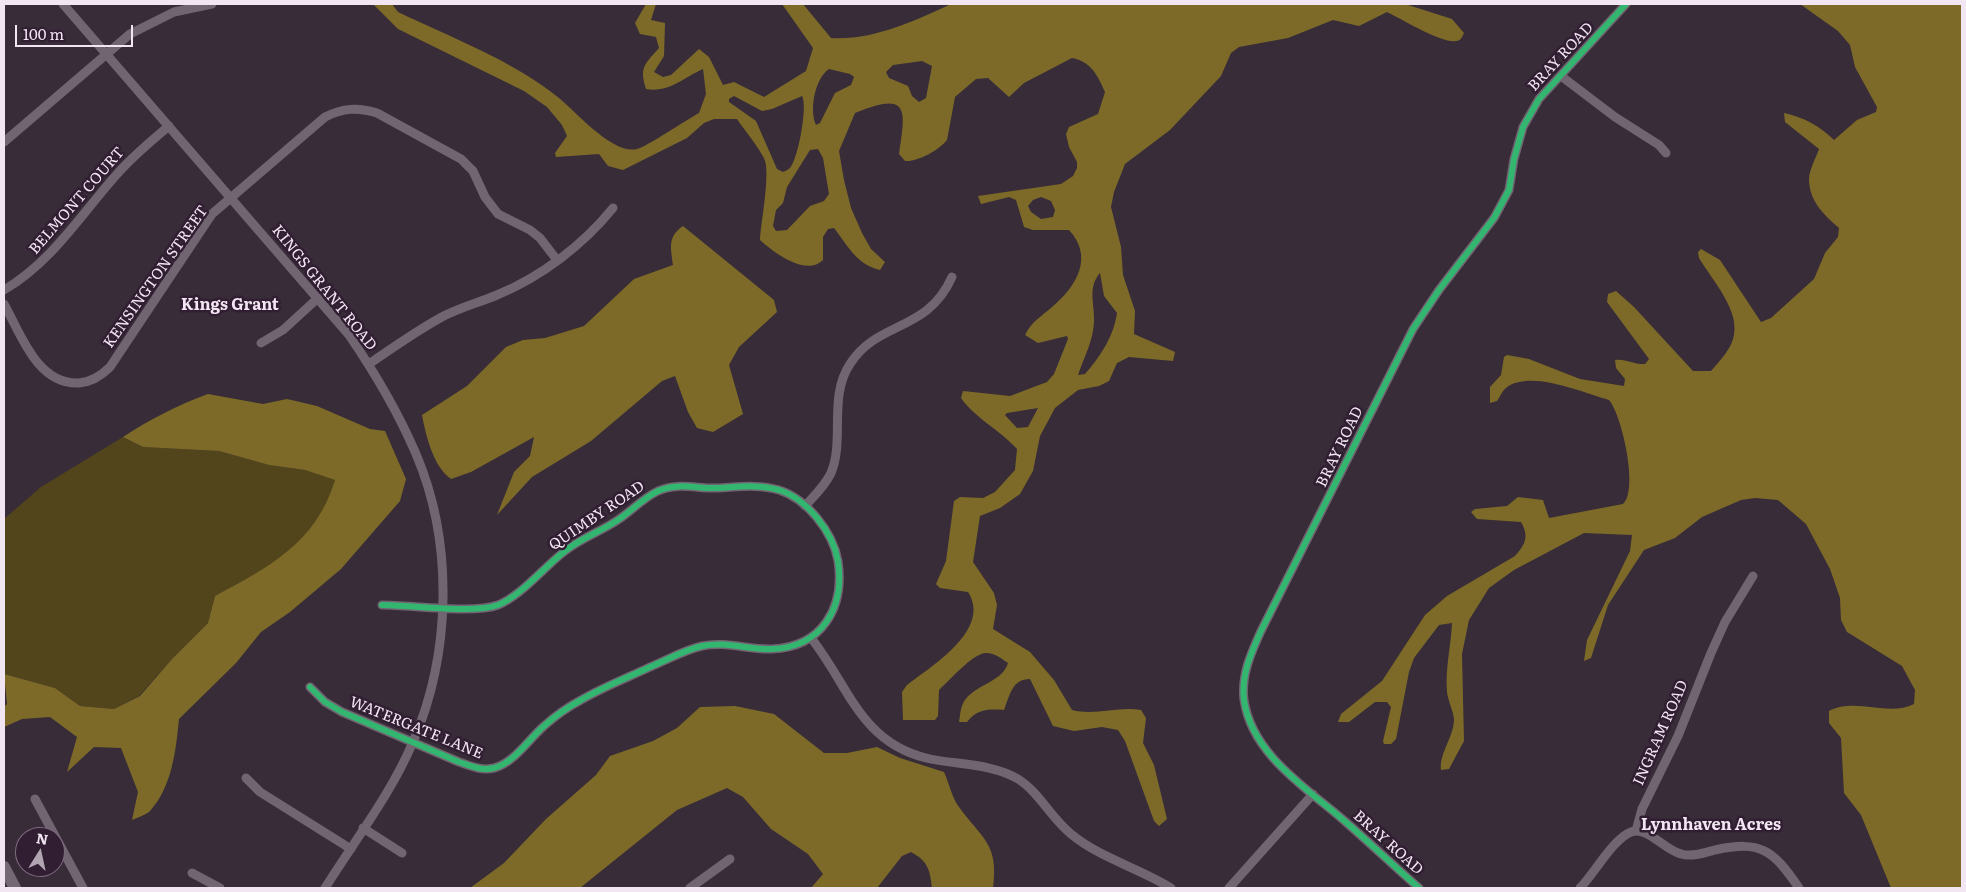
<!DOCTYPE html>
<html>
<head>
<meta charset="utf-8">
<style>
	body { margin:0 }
	#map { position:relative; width:1966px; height:892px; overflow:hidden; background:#372c37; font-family:Literata,serif }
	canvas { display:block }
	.frame { position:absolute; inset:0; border:5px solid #f3e6f3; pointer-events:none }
	.north { position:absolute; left:15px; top:827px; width:50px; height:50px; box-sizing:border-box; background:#311e32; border:1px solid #7f6e7f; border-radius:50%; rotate:10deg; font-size:14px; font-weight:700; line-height:20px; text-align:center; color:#f3e6f3 }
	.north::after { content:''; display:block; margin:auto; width:18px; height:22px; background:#b1a5b1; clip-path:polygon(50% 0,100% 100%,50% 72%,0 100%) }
	.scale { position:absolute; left:15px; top:25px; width:118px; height:22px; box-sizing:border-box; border:2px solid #f3e6f3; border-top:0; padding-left:6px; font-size:15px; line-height:18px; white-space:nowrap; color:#f3e6f3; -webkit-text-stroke:4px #311e32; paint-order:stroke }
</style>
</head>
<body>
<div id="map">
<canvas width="1966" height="892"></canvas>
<div class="frame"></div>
<div class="north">N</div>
<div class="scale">100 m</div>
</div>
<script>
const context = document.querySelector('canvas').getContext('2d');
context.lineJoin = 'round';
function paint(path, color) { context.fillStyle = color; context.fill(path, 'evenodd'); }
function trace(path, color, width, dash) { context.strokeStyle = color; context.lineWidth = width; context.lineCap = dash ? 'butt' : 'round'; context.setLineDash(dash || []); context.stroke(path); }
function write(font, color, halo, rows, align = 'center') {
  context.font = font + ' Literata,serif'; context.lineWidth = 5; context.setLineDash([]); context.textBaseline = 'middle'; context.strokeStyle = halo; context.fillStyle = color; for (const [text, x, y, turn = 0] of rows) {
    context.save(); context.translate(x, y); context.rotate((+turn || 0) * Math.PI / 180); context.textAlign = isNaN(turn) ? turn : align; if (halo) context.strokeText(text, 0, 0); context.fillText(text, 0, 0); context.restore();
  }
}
paint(new Path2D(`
	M 123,437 L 143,447 L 219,451 L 269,465 L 305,470 L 335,480 C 332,490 329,500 324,509 C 303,553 255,574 215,596 L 208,623 L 172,659 L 139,696 L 114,709 L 80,706 L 55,688 L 4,674 L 4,519 L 41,487 Z`), '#53451b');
paint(new Path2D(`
	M 373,4 L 392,4 L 398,12 C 450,37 514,61 559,98 C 576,112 613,155 637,149 C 648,146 686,120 699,113 L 706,94 L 703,69 C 683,78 669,93 646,89 C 639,67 645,64 659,48 L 656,37 L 640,34 L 635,23 L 646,4 L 656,4 L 651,20 L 665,23 L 664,56 L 654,72 L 663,77 L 671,75 L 699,49 L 709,57 L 723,85 L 734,82 L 764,97 L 806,71 L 813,48 L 782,4 L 803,4 L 831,38 C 871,41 915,21 951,4 L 1405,4 L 1452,19 L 1464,33 C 1462,37 1461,41 1456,41 C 1442,44 1402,19 1387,12 L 1359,26 L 1333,20 L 1288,38 L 1239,47 L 1231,53 L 1221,76 L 1170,130 L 1125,164 L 1114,192 L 1111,207 L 1121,247 L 1123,275 L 1135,311 L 1134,334 L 1175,352 L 1173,361 L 1129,357 L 1117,363 L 1109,381 L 1099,386 L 1078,390 L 1055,408 L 1040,436 L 1033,471 L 1020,494 L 1000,508 L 980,516 L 973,562 L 994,593 L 997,605 L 993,629 L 1030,652 L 1054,680 L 1072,710 C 1095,716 1118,706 1141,710 L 1146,718 L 1143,743 L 1154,765 L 1167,819 L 1159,826 L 1154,821 L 1125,741 L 1118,730 L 1102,727 L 1074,731 L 1053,726 L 1030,679 C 1012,679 1010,695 1004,710 C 988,709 977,709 967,722 L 959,722 C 960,717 960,711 962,706 C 969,685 1002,684 1008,663 C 1002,659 995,653 986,653 C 973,653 949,681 939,690 L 938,716 L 935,720 L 903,720 L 902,692 L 907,685 C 932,666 992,629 968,592 L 940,588 L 936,584 L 946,561 L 954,501 L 960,497 L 983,498 L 995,492 L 1015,470 L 1017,449 C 1000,430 975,418 961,398 L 963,391 L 1010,396 L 1047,382 L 1054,374 L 1068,339 L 1067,336 L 1038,343 L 1025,335 C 1031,322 1042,316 1052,307 C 1077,286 1094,257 1069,230 L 1033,230 L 1024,227 L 1016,200 L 1009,197 L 981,204 L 978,196 L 1061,184 L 1073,176 L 1077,168 L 1077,162 L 1069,147 L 1066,134 L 1069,127 L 1098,114 L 1105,92 C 1097,74 1091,62 1072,58 L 1024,83 L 1009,97 L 988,78 L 976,79 L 955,97 L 947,140 C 939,150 918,162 905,161 L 899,154 C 906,108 909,91 855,113 L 839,151 L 844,180 L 851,208 L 862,233 L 871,249 L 885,262 L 880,270 C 856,264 848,246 834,228 L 828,229 L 823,237 L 823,260 C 806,277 773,252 760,240 C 761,221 771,172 764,158 C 757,145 746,132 737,119 L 714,119 L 704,123 L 687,138 L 623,170 L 608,166 L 599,154 L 556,157 L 555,153 L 567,136 L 562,125 L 547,107 L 524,91 L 398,29 ZM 922,61 L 932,66 L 926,98 L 919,102 L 912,96 L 908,86 L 889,78 L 886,72 L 893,65 ZM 829,69 L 850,74 L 854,77 L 851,85 L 835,93 L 820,123 L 816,125 C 809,110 815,78 829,69 ZM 734,96 L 762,111 L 772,109 L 802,96 C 808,106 798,159 790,168 C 788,170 785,171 783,172 L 777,169 L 756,121 L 729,102 L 729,99 ZM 818,149 L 823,158 L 829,194 L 824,201 L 810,206 L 787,230 L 776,231 L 773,226 L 776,210 L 783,203 L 787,187 L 810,150 ZM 1041,197 L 1051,201 L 1055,210 L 1053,217 L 1041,219 L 1031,212 L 1028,206 L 1033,200 ZM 1100,273 L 1104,296 L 1117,313 C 1114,336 1100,357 1085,374 L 1078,375 C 1084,357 1093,342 1094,322 C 1095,304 1087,288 1100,273 ZM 1038,408 L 1028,427 L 1017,428 L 1005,415 L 1007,413 Z
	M 1800,4 L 1962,4 L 1962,888 L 1891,888 L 1861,815 L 1844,793 L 1841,738 L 1829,723 L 1829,711 C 1856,697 1888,717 1914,704 L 1915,690 L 1902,666 L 1847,632 L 1841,620 L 1840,598 L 1830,569 L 1806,524 L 1778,500 L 1755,498 L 1741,500 L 1702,517 L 1675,538 L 1644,550 L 1608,605 L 1591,658 L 1584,661 L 1587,640 L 1630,551 L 1632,535 L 1584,533 L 1514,570 L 1489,588 L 1469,620 L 1462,654 L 1464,741 L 1449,769 L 1441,770 C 1439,753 1454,737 1454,719 C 1453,710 1448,701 1447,692 C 1445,669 1451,646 1452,623 L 1439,625 L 1414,658 L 1409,672 L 1396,739 L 1391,744 L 1384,744 L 1383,741 L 1391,707 L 1387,702 L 1375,702 L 1349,722 L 1338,722 L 1341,714 L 1382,681 L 1425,615 L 1447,596 L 1515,556 C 1526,544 1529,536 1521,522 L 1477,519 L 1471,512 L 1475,509 L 1507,506 L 1518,497 L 1543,500 L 1549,518 L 1623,504 C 1639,491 1622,415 1609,400 C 1583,393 1530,369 1506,388 C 1502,391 1500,397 1497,401 L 1490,403 L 1490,387 L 1501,375 L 1504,357 L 1507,355 L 1529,359 L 1580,379 L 1624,386 L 1625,379 L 1616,368 L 1615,360 C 1625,358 1635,365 1645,364 L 1649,359 L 1607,302 L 1608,294 L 1616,291 L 1634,307 L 1693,371 L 1711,371 C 1719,362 1730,350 1733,339 C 1742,312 1712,280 1699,258 L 1698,252 L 1701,249 L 1720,260 L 1761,322 L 1771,318 L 1814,279 L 1825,253 L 1838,237 L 1839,228 C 1824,215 1809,201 1809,179 C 1809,170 1816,158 1819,149 L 1785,122 L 1784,113 C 1803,117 1820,126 1834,140 L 1857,120 L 1876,112 L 1877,107 L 1855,67 L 1850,45 L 1838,31 Z
	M 683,226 L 774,300 L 777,312 L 739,347 L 729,365 L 743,414 L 713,432 L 697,428 L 688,412 L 675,376 L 662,381 L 591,441 L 532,477 L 497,515 L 514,472 L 530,456 L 534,437 L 471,472 L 451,479 C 433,466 426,436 422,415 L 467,386 L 506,347 L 523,340 L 545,338 L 584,326 L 634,279 L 673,265 C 671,248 667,237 683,226 Z
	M 208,394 L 263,404 L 287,399 L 317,406 L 370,429 L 385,431 L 406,479 L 400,501 L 341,569 L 290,612 L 261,632 L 236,663 L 179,719 C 176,750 172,787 150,811 C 146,815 138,817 132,820 L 138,792 L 121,748 L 94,747 L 67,772 L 77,737 L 50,717 L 22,719 L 4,727 L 4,707 L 7,704 L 4,674 L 55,688 L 80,706 L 114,709 L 140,696 L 172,659 L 208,623 L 215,596 C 269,567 316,543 335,480 L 305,470 L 269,465 L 219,451 L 143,447 L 123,437 C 150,419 178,405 208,394 Z
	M 735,706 L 774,714 L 824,753 L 847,753 L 877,747 L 900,758 L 944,772 C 949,783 952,798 959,807 C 982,839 999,843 993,888 L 932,888 C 930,870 928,861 911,852 L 902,856 L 877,888 L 811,888 L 823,874 L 808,854 L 771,829 L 743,797 L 727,788 L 677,810 L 580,888 L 470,888 L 504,863 L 546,819 L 596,775 L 610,756 L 653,741 L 677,728 L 700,707 Z`), '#7d6a28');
trace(new Path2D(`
	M 63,4 L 349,335 C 375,373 398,412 416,454 C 454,543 451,654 413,742 C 391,794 355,840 325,888
	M 1561,76 L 1615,117 L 1659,145 L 1666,153
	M 4,142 L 130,34 L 174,12 L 212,4
	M 4,290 C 53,261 81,214 118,173 C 133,156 151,141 169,126
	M 4,304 C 21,334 37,385 79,383 C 92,382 101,376 110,367 L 212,214 L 325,117 C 343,108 358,107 377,113 L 461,159 L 473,171 L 485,197 L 498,214 L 530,230 L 540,238 L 557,260
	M 261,343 L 283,330 L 318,298
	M 369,364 C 392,348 415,332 440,318 C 458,308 478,303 497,295 C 541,277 583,245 613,208
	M 805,506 C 814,496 825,486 831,473 C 845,440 828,397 850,364 C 878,320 927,333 952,277
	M 811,638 C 848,684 860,742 926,758 C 955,765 991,763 1018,779 C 1039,792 1051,818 1071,834 C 1100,858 1139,868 1171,888
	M 310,687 L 325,702 L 342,712 L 459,762 C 471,766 481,771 494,768 C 514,763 529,739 544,726 C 555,716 568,707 581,700 C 603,687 627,678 650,667 C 667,660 684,650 702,646 C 726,641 748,650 772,649 C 822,647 845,608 838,561 C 833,532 807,499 779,490 C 758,484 739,487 718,488 C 697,489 679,482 658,491 C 641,499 629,514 613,523 C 597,533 580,539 565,551 C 545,566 521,596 498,605 C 474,614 411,605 382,605
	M 246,778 L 260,792 L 351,849
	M 35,799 L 83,888
	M 363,828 L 402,853
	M 1636,831 L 1642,809 L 1678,736 L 1711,653 L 1725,622 L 1753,576
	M 192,873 L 220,888
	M 690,888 L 730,859
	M 1229,888 L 1313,794
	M 1419,888 C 1395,867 1372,845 1348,824 C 1310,790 1252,756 1244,700 C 1241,675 1251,653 1261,631 L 1413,329 L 1439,290 L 1494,218 L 1509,190 L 1514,159 L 1523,127 L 1539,99 L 1626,4
	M 1580,888 C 1594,874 1613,839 1631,832 C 1648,826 1664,850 1681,854 C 1692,857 1704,853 1715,850 C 1761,840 1773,850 1799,888`), '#716572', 9);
trace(new Path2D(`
	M 4,867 L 15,888`), '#746875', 12);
trace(new Path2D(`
	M 310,687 L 325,702 L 342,712 L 459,762 C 471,766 481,771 494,768 C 514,763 529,739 544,726 C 555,716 568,707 581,700 C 603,687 627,678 650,667 C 667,660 684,650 702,646 C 726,641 748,650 772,649 C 822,647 845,608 838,561 C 833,532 807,499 779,490 C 758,484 739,487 718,488 C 697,489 679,482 658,491 C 641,499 629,514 613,523 C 597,533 580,539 565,551 C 545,566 521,596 498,605 C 474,614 411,605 382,605
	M 1419,888 C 1395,867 1372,845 1348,824 C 1310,790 1252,756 1244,700 C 1241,675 1251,653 1261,631 L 1413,329 L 1439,290 L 1494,218 L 1509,190 L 1514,159 L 1523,127 L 1539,99 L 1626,4`), '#33b770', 6);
write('15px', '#f3e6f3', '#311e32', [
	["BRAY ROAD",1561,57,-47],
	["BELMONT COURT",77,201,-49],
	["KENSINGTON STREET",156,277,-55],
	["KINGS GRANT ROAD",324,288,51],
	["BRAY ROAD",1340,447,-64],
	["QUIMBY ROAD",597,516,-34],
	["WATERGATE LANE",416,728,22],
	["INGRAM ROAD",1661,733,-66],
	["BRAY ROAD",1388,843,42]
]);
write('bold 16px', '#f3e6f3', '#311e32', [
	["Kings Grant",230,305],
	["Lynnhaven Acres",1711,825]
]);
</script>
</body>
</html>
